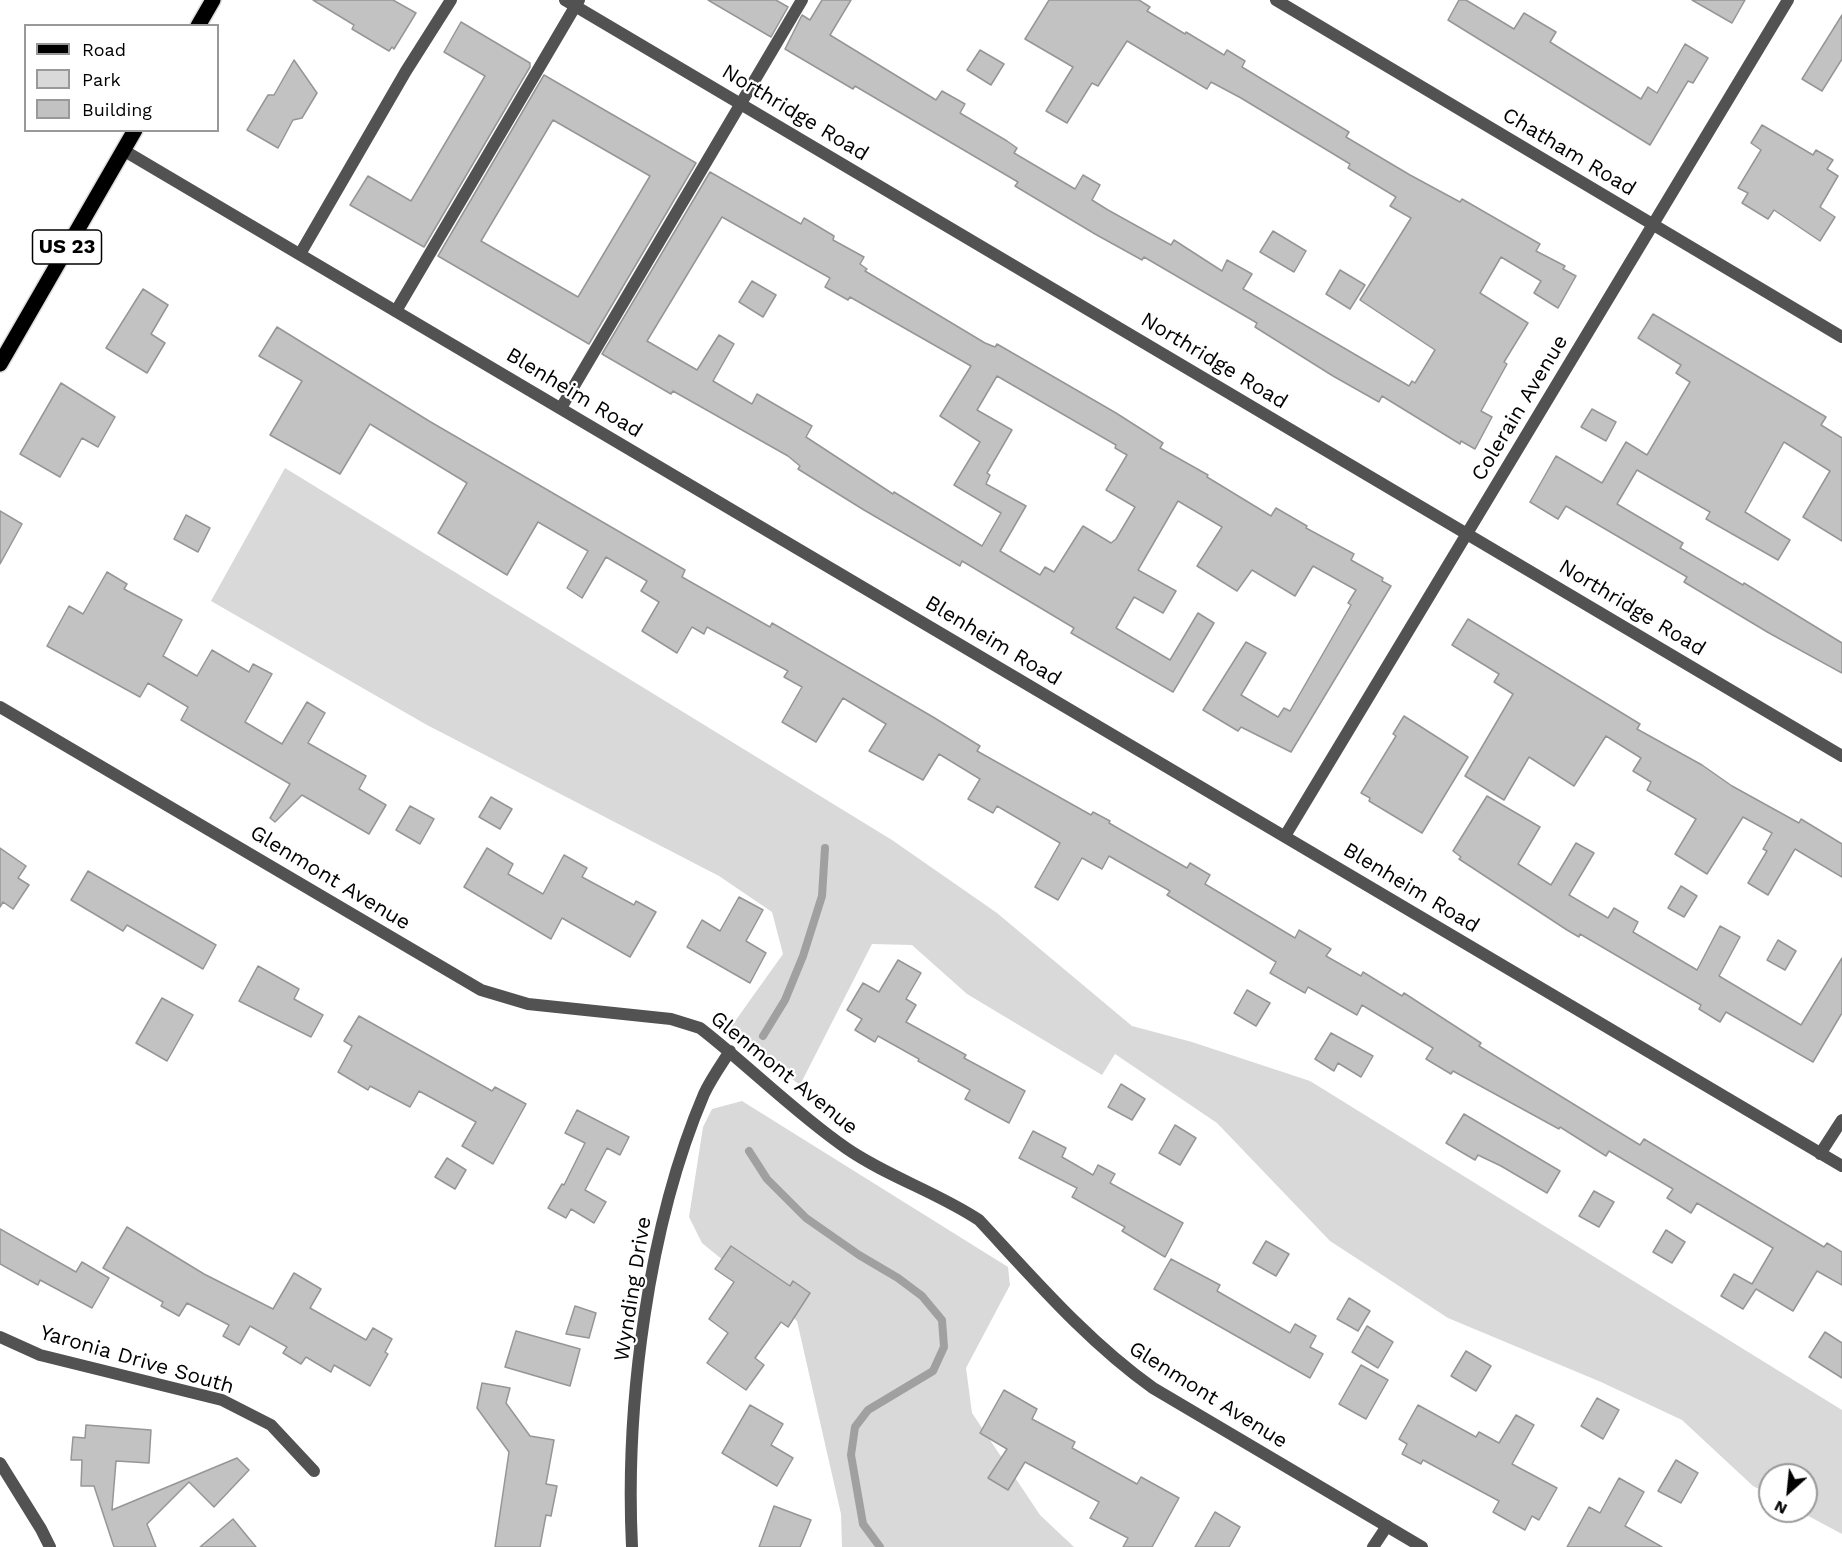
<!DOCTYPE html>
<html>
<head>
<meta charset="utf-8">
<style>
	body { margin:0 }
	#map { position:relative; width:1842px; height:1547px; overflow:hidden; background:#fff; font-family:"Work Sans",sans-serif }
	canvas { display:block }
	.legend { position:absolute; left:24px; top:24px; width:195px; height:108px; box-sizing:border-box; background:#fff; border:2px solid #999; margin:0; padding:8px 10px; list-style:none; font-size:18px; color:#000 }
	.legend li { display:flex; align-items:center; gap:12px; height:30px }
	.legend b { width:30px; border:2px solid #999 }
	.north { position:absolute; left:1758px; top:1463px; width:60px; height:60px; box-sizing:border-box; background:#fff; border:2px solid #999; border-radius:50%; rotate:207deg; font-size:16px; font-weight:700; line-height:24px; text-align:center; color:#000 }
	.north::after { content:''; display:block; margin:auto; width:21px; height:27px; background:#000; clip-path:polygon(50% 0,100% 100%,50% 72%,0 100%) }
</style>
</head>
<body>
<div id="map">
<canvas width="1842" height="1547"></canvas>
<ul class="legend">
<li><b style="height:8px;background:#000"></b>Road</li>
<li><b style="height:16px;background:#d9d9d9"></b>Park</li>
<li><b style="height:16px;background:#c2c2c2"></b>Building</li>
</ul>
<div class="north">N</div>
</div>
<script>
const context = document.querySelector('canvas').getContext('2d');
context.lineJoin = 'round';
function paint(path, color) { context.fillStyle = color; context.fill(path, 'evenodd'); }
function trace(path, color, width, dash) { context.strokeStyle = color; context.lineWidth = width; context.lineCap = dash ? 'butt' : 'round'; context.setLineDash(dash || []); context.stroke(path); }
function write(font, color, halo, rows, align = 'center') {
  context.font = font + ' "Work Sans",sans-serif'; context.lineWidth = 4.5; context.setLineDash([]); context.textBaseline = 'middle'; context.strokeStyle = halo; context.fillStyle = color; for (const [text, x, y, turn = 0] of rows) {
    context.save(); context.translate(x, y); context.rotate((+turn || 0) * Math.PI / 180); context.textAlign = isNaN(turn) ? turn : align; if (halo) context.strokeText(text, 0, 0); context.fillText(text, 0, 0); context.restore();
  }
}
paint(new Path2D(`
	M 285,468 L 892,840 L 997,913 L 1132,1026 L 1192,1042 L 1310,1081 L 1842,1410 L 1842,1534 L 1799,1511 L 1806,1511 L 1806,1475 L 1770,1475 L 1770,1495 L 1753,1486 L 1682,1420 L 1601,1382 L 1448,1318 L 1330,1241 L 1217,1123 L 1115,1054 L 1102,1075 L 967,994 L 912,945 L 872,944 L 800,1085 L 728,1031 L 783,954 L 772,912 L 719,876 L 427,725 L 211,601 Z
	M 742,1101 L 1008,1267 L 1010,1285 L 966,1368 L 972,1413 L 1040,1515 L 1074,1547 L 842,1547 L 841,1514 L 797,1321 L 702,1243 L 689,1217 L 703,1127 L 712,1109 Z`), '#d9d9d9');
trace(new Path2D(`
	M 763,1036 L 785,1000 L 803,956 L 822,896 L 825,848
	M 749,1151 L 767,1179 L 806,1218 L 859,1255 L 898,1278 L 922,1296 L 942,1320 L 944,1347 L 933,1371 L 868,1410 L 855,1427 L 851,1455 L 863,1524 L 880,1547`), '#a0a0a0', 8);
const building = new Path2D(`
	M 313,0 L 393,0 L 416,13 L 394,49 L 392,47 L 389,51 L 352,29 L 354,25 Z
	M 708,0 L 776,0 L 788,7 L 771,37 Z
	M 822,0 L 851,0 L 830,35 L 936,100 L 942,91 L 965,104 L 960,113 L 1007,141 L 1017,148 L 1014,153 L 1075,189 L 1083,175 L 1100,185 L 1092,200 L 1108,210 L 1171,245 L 1174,240 L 1222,271 L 1227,260 L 1252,274 L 1243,289 L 1409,386 L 1412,381 L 1415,383 L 1435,350 L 1360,300 L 1411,218 L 1390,206 L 1396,197 L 1348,168 L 1350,164 L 1241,98 L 1211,82 L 1207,89 L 1127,41 L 1098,86 L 1092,83 L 1067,123 L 1046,111 L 1073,67 L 1025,39 L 1049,0 L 1139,0 L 1150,7 L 1147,11 L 1185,34 L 1186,32 L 1224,55 L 1227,50 L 1245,61 L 1242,67 L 1349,132 L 1346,137 L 1410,175 L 1460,202 L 1462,199 L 1540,244 L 1536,251 L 1565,266 L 1563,269 L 1576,276 L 1558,308 L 1534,293 L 1541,281 L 1501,257 L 1480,293 L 1528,323 L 1504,362 L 1507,364 L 1481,411 L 1492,417 L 1475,449 L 1461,441 L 1460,444 L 1382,396 L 1379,402 L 1333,376 L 1255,327 L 1257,323 L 1144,257 L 1142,260 L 1095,234 L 1015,186 L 1018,182 L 855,86 L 853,89 L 785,49 L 802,15 L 810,20 Z
	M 1459,0 L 1466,0 L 1514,29 L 1524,13 L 1556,32 L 1550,42 L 1641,99 L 1648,87 L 1657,93 L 1685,44 L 1708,58 L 1693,83 L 1688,81 L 1650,145 L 1448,20 Z
	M 1692,0 L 1745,0 L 1732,23 Z
	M 1842,15 L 1842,59 L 1822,91 L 1802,79 Z
	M 461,22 L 530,63 L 530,67 L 424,247 L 350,205 L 368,176 L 411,201 L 485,76 L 444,52 Z
	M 980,50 L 1004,64 L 991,85 L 967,70 Z
	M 294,60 L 317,93 L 302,118 L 293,120 L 278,148 L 247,130 L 268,95 L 274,95 Z
	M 544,75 L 696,163 L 589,344 L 438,256 ZM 553,120 L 650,176 L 578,297 L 481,241 Z
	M 1762,125 L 1813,155 L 1816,150 L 1833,160 L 1827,169 L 1838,176 L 1820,207 L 1835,217 L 1820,241 L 1774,210 L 1768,219 L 1742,203 L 1748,193 L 1738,188 L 1761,150 L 1751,143 Z
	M 710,172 L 801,224 L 804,218 L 834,236 L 833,240 L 864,257 L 860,264 L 867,269 L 865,271 L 985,343 L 995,347 L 997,344 L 1116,413 L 1163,443 L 1160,448 L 1208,475 L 1207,477 L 1271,516 L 1276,508 L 1307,526 L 1306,528 L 1354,554 L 1351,560 L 1383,578 L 1382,581 L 1391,586 L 1291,752 L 1241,727 L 1238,731 L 1203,710 L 1246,642 L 1266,653 L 1241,695 L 1278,717 L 1284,708 L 1290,711 L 1351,605 L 1348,603 L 1356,590 L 1313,566 L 1295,596 L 1252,570 L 1237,591 L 1197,566 L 1222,527 L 1178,501 L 1138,570 L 1176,591 L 1163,613 L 1134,597 L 1116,628 L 1170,660 L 1198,613 L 1214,623 L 1173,692 L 1071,633 L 1074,628 L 962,561 L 960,566 L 864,510 L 798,469 L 800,466 L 788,456 L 673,391 L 671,394 L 602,354 ZM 722,217 L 830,278 L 825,287 L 848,300 L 850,297 L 971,366 L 940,416 L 980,442 L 954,485 L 1001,513 L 982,546 L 894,492 L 893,494 L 806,437 L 812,426 L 757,394 L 752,404 L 713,381 L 734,344 L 719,335 L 697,370 L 647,341 ZM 997,376 L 1116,445 L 1115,448 L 1127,455 L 1106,490 L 1135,507 L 1116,539 L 1111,543 L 1083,526 L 1054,572 L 1045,567 L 1040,575 L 1000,551 L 1026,506 L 986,484 L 990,475 L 987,473 L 1012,430 L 977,410 Z
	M 1273,231 L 1306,251 L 1294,272 L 1260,252 Z
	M 1340,270 L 1365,285 L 1350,309 L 1326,294 Z
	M 752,281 L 776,295 L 763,317 L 739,302 Z
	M 143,289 L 168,305 L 151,334 L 165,343 L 147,373 L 106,348 Z
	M 1653,314 L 1826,417 L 1821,425 L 1842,438 L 1842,541 L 1803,517 L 1830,471 L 1784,442 L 1745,512 L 1790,540 L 1778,560 L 1706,519 L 1710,512 L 1637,470 L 1617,504 L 1683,543 L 1680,548 L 1743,585 L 1744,583 L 1842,643 L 1842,673 L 1769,633 L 1684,582 L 1687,577 L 1566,506 L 1558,519 L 1530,502 L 1556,456 L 1602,483 L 1626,442 L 1647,455 L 1690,382 L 1676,373 L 1681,365 L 1638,338 Z
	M 277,327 L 429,421 L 685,570 L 682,577 L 770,627 L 772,623 L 933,717 L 980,746 L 977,751 L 1091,815 L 1093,812 L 1110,821 L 1109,823 L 1187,868 L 1190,863 L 1210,875 L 1205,884 L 1295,938 L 1299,930 L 1331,949 L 1326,956 L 1361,976 L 1363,972 L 1402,996 L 1404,993 L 1481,1043 L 1479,1046 L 1640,1145 L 1644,1139 L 1824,1247 L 1827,1243 L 1842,1252 L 1842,1285 L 1817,1271 L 1793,1311 L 1756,1289 L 1743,1309 L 1721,1296 L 1734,1274 L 1752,1284 L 1773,1248 L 1697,1203 L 1691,1213 L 1667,1198 L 1673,1189 L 1609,1151 L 1606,1156 L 1560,1127 L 1559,1129 L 1453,1071 L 1451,1074 L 1426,1059 L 1433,1048 L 1362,1005 L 1357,1015 L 1308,987 L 1305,993 L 1270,973 L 1276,962 L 1167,895 L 1170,891 L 1109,856 L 1102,869 L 1082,858 L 1058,900 L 1035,887 L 1060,843 L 997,806 L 993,813 L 968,799 L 980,779 L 939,754 L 923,780 L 869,751 L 886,724 L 843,698 L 816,742 L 782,722 L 802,687 L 784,677 L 788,671 L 707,627 L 704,634 L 692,627 L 677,653 L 642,631 L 659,602 L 641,591 L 647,581 L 606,557 L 582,598 L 567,588 L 588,551 L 538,522 L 507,575 L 438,533 L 467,483 L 370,424 L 340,474 L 270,435 L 302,381 L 259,356 Z
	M 61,383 L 115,417 L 98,447 L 82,438 L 60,477 L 20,454 Z
	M 1592,409 L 1616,422 L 1606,441 L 1581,427 Z
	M 0,511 L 22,524 L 0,564 Z
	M 186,515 L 210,528 L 198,552 L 174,539 Z
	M 107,572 L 127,584 L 124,589 L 182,620 L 163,656 L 197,676 L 212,650 L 249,672 L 253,664 L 272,674 L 245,722 L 282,744 L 307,702 L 325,713 L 308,743 L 366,776 L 359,789 L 386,805 L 369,834 L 302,795 L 275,822 L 270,818 L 290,784 L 181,720 L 188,707 L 148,683 L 140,697 L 47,646 L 69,606 L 83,614 Z
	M 1468,619 L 1640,724 L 1637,729 L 1702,765 L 1732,786 L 1799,823 L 1801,819 L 1842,844 L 1842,877 L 1795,849 L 1768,895 L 1748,883 L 1767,851 L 1763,849 L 1772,833 L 1743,817 L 1707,874 L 1675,854 L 1696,819 L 1647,790 L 1651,782 L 1633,771 L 1641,758 L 1606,736 L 1574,786 L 1529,757 L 1504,800 L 1465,776 L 1513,694 L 1494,682 L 1499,674 L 1452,645 Z
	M 1404,716 L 1468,757 L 1422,833 L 1369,801 L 1370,798 L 1361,793 L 1396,736 L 1393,734 Z
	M 1487,796 L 1540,827 L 1518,864 L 1551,885 L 1576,843 L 1594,853 L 1569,895 L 1608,918 L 1614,908 L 1638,922 L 1633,932 L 1697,970 L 1720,926 L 1740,937 L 1719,976 L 1801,1025 L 1842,958 L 1842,1013 L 1813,1062 L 1726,1012 L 1720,1022 L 1699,1009 L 1701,1005 L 1580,934 L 1579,937 L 1567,930 L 1459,859 L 1461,857 L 1453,851 Z
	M 491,797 L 512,809 L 500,829 L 479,817 Z
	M 410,806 L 434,819 L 420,844 L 396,830 Z
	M 0,848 L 26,866 L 18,878 L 29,885 L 13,909 L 3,902 L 0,907 Z
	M 487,848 L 513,864 L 508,874 L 543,894 L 564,855 L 587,868 L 582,877 L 634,905 L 636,901 L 656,912 L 630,957 L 562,918 L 551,939 L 464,887 Z
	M 88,871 L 216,945 L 203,969 L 127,925 L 123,931 L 71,900 Z
	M 1681,886 L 1697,896 L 1684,917 L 1668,908 Z
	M 739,897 L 763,910 L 746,941 L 766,953 L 750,983 L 687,947 L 702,920 L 720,931 Z
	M 1778,940 L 1796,951 L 1785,970 L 1767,960 Z
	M 898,960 L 921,973 L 906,999 L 916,1005 L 906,1022 L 966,1055 L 964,1058 L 1025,1091 L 1009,1123 L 965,1099 L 970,1090 L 918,1061 L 919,1059 L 878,1036 L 875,1042 L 855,1030 L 862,1019 L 847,1010 L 863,983 L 879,992 Z
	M 258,966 L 299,989 L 294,999 L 323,1015 L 311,1037 L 239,1001 Z
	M 1247,990 L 1270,1003 L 1256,1026 L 1234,1013 Z
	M 162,998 L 193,1015 L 167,1061 L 136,1043 Z
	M 359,1016 L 492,1091 L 495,1087 L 526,1104 L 493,1164 L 462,1146 L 476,1122 L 419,1091 L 410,1107 L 370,1086 L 368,1090 L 338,1072 L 352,1046 L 344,1041 Z
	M 1331,1033 L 1373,1056 L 1361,1077 L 1338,1063 L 1334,1071 L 1315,1059 Z
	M 1121,1084 L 1145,1099 L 1132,1120 L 1108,1107 Z
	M 577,1110 L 629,1137 L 620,1155 L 607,1148 L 585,1190 L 606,1202 L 594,1223 L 571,1209 L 566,1218 L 548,1208 L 562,1184 L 564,1185 L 585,1143 L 565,1133 Z
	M 1464,1114 L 1560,1171 L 1547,1193 L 1501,1166 L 1478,1155 L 1475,1160 L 1446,1143 Z
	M 1175,1125 L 1196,1138 L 1180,1165 L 1159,1153 Z
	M 1033,1131 L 1066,1148 L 1062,1157 L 1093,1175 L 1098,1165 L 1115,1174 L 1110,1183 L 1183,1223 L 1165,1257 L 1122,1231 L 1125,1227 L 1072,1197 L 1077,1188 L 1019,1158 Z
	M 447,1158 L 466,1170 L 455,1189 L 435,1177 Z
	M 1594,1191 L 1614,1202 L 1599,1227 L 1579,1216 Z
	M 127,1227 L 204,1274 L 273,1309 L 294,1273 L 321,1289 L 310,1308 L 366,1340 L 373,1328 L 392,1339 L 385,1352 L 388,1354 L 370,1386 L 334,1365 L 331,1372 L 306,1357 L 301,1364 L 283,1353 L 287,1347 L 250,1326 L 239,1345 L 223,1336 L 229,1325 L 187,1303 L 179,1316 L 161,1306 L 163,1302 L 103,1268 Z
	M 0,1229 L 76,1272 L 82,1262 L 109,1278 L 92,1308 L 40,1280 L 38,1285 L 0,1264 Z
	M 1666,1230 L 1685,1242 L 1672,1263 L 1653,1252 Z
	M 1266,1241 L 1289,1254 L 1276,1276 L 1253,1263 Z
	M 731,1246 L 790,1286 L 793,1281 L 810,1293 L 788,1327 L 781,1322 L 755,1358 L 764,1365 L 746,1390 L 707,1363 L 728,1333 L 709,1319 L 734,1282 L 715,1269 Z
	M 1171,1259 L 1220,1285 L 1217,1291 L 1290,1333 L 1295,1324 L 1316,1336 L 1310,1347 L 1323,1354 L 1310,1378 L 1154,1289 Z
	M 1349,1298 L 1370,1311 L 1358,1331 L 1337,1319 Z
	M 575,1306 L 596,1313 L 589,1338 L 566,1334 Z
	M 1367,1326 L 1393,1342 L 1378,1368 L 1352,1352 Z
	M 516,1331 L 580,1349 L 570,1386 L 505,1367 Z
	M 1825,1332 L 1842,1343 L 1842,1378 L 1809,1357 Z
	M 1466,1351 L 1491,1366 L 1476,1391 L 1451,1376 Z
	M 1361,1365 L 1388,1380 L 1366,1419 L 1339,1404 Z
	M 482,1383 L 510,1388 L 506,1403 L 530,1436 L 554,1440 L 546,1484 L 557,1486 L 551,1516 L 546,1515 L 540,1547 L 495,1547 L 509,1452 L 477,1408 Z
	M 1004,1390 L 1037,1409 L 1032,1419 L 1075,1442 L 1072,1448 L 1137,1484 L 1141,1477 L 1179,1498 L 1152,1547 L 1123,1547 L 1128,1538 L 1090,1518 L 1099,1502 L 1025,1462 L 1008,1490 L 988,1478 L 1007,1449 L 980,1433 Z
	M 1597,1398 L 1619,1410 L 1603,1439 L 1581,1426 Z
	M 750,1405 L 783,1424 L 771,1445 L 793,1458 L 777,1486 L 722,1453 Z
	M 1418,1405 L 1476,1437 L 1479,1432 L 1499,1443 L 1516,1415 L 1534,1425 L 1512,1464 L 1557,1488 L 1539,1520 L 1532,1516 L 1525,1530 L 1493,1512 L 1499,1501 L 1423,1460 L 1421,1464 L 1402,1454 L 1407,1444 L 1399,1439 Z
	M 86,1425 L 151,1430 L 149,1463 L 116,1461 L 112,1510 L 237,1458 L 249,1470 L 214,1507 L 189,1482 L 147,1524 L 156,1547 L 114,1547 L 94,1486 L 81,1486 L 82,1460 L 71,1460 L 73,1437 L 85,1438 Z
	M 1676,1460 L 1698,1473 L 1681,1503 L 1658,1491 Z
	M 1619,1478 L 1644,1492 L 1625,1526 L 1662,1547 L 1567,1547 L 1589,1507 L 1600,1513 Z
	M 774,1506 L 811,1520 L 800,1547 L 759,1547 Z
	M 1215,1512 L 1240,1527 L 1229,1547 L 1195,1547 Z
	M 233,1519 L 256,1547 L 200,1547 Z`);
paint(building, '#c2c2c2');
trace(building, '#969696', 1.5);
const primary = new Path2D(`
	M 198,26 L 213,0
	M 0,364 L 135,130`);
trace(primary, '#dbdbdb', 18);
trace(new Path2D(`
	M 300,254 L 406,71 L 451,0
	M 396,311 L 579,0
	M 561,408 L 802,0
	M 0,1337 L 40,1355 L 222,1400 L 271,1425 L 314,1471
	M 1373,1547 L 1387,1526`), '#525252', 12);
trace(new Path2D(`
	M 565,0 L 1842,756
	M 1276,0 L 1842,337
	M 123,150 L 1842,1166
	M 0,707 L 481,990 L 528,1004 L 671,1019 L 700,1028 C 749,1066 794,1112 846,1148 C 888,1177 937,1192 979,1220 C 1034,1279 1087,1341 1153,1388 L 1422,1547
	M 1285,836 L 1788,0
	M 1820,1154 L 1842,1120
	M 0,1463 L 41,1529 L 50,1547
	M 632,1547 C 625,1405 648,1225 704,1094 C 711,1079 721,1065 730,1051`), '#525252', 12);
trace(primary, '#000', 15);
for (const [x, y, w] of [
	[67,247,69]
]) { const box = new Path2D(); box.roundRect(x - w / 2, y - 17, w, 34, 4.5); context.fillStyle = '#fff'; context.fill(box); trace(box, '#000', 1.5); }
write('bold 20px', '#000', null, [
	["US 23",67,247]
]);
write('21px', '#000', '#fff', [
	["Northridge Road",795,113,31],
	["Chatham Road",1569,152,31],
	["Northridge Road",1214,361,31],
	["Blenheim Road",574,393,31],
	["Colerain Avenue",1520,408,-59],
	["Northridge Road",1632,608,31],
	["Blenheim Road",993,641,31],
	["Glenmont Avenue",330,878,31],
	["Blenheim Road",1411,888,31],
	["Glenmont Avenue",784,1073,39],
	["Wynding Drive",633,1289,-81],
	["Yaronia Drive South",137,1360,16],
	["Glenmont Avenue",1208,1395,32]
]);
</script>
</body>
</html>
